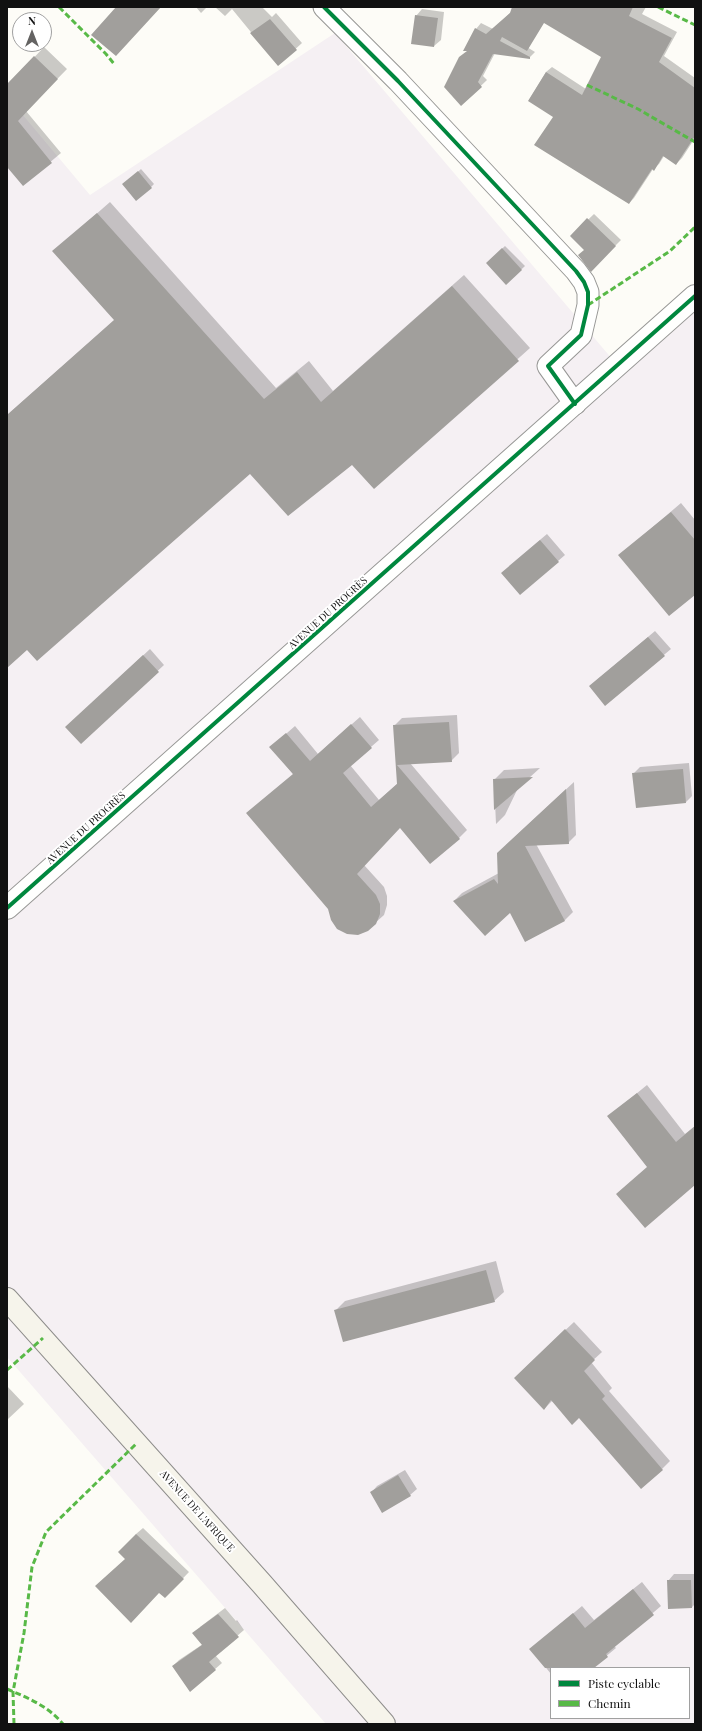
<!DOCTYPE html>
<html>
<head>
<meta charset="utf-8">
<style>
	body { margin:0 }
	#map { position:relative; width:702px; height:1731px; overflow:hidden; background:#fdfcf7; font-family:"Playfair Display",serif }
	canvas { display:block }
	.frame { position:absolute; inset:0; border:8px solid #111; pointer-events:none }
	.legend { position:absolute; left:550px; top:1667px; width:140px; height:52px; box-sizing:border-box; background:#fff; border:1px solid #a0a0a0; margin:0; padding:5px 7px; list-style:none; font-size:12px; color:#111 }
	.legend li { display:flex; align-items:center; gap:8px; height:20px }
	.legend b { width:20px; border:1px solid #a0a0a0 }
	.north { position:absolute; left:12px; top:12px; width:40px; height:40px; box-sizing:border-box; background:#fff; border:1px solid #a0a0a0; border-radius:50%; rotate:0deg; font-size:11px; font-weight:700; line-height:16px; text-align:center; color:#111 }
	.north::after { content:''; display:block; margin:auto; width:14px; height:18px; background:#646362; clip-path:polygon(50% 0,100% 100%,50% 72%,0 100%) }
</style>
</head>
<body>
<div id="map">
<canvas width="702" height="1731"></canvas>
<div class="frame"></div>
<ul class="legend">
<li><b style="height:5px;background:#00873e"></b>Piste cyclable</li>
<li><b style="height:5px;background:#58b947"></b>Chemin</li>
</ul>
<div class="north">N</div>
</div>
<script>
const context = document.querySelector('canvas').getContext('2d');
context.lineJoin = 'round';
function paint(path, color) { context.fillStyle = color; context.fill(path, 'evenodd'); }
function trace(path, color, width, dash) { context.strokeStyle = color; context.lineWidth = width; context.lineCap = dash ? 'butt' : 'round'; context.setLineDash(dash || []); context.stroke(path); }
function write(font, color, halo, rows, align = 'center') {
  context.font = font + ' "Playfair Display",serif'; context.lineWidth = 4; context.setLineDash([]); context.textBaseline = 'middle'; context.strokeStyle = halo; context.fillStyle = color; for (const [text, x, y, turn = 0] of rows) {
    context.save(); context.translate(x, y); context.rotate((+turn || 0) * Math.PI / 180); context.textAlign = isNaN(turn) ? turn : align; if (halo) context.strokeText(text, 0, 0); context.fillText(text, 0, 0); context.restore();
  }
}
paint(new Path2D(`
	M 335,33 L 613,360 L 695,290 L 695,1724 L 326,1724 L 7,1357 L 7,96 L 90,195 ZM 551,1668 L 689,1668 L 689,1718 L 551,1718 Z`), '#f5f0f3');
paint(new Path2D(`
	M 196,7 L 207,7 L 201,13 Z
	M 215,7 L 262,7 L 272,17 L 276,13 L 302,43 L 278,65 L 232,9 L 225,16 Z
	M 513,7 L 539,7 L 522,44 L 535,52 L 529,58 L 495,53 L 483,76 L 487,80 L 461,105 L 468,50 L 476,29 L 481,23 L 493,29 L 511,12 Z
	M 581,7 L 646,7 L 642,14 L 677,32 L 664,56 L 695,78 L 695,138 L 682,158 L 676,164 L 664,156 L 659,164 L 653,169 L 634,198 L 629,203 L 555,117 L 529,100 L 546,72 L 552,67 L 586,89 L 602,56 Z
	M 422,9 L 444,12 L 441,40 L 434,46 L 416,16 Z
	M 44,47 L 67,69 L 26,111 L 61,153 L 23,185 L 7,165 L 7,86 Z
	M 141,169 L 154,184 L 151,187 L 127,182 Z
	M 110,202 L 276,388 L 309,361 L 333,391 L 464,275 L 530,348 L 374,488 L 352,463 L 250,473 L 27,648 L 7,667 L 7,415 L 115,320 L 54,251 Z
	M 594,214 L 621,240 L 591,270 L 585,249 L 571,236 Z
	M 505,246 L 525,266 L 507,283 L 487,263 Z
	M 681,503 L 695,520 L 695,594 L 620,555 Z
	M 547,534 L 565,555 L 521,593 L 509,566 Z
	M 655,631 L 671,649 L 605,704 L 597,680 Z
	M 150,649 L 164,665 L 81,742 L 73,721 Z
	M 457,715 L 459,753 L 451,761 L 410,763 L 467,830 L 459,838 L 400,827 L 364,865 L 384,887 L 387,896 L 387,905 L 384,915 L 375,923 L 293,774 L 271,747 L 295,726 L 318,754 L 360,717 L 379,740 L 350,765 L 379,800 L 398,783 L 394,726 L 402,718 Z
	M 689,763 L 692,796 L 686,802 L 633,774 L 640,767 Z
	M 540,768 L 518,788 L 505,815 L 496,824 L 494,780 L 504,770 Z
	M 574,782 L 576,835 L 568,843 L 536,844 L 573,912 L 565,920 L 526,941 L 510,911 L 454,901 L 462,893 L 499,873 L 506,845 Z
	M 647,1085 L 685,1134 L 695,1126 L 695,1183 L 648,1167 L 609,1116 Z
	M 496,1261 L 504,1292 L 494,1301 L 336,1310 L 345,1301 Z
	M 574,1322 L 602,1352 L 591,1362 L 612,1388 L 609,1391 L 670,1461 L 662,1469 L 552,1401 L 544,1409 L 523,1370 Z
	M 7,1386 L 24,1404 L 7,1420 Z
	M 405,1470 L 417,1489 L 410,1495 L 371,1493 L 377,1486 Z
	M 143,1528 L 189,1572 L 165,1597 L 126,1558 L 136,1534 Z
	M 674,1574 L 695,1574 L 695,1604 L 692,1607 L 668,1581 Z
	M 642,1582 L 661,1606 L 614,1646 L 616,1648 L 592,1668 L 551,1668 L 551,1674 L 531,1649 L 582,1606 L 594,1620 Z
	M 225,1608 L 236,1621 L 237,1620 L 244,1630 L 215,1655 L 222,1663 L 190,1691 L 173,1666 L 179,1660 L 203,1644 L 200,1627 Z`), '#0003');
paint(new Path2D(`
	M 116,7 L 161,7 L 116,56 L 91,35 Z
	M 512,7 L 633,7 L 629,16 L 672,38 L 659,62 L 695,88 L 695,136 L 676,165 L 663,156 L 654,171 L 652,169 L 629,204 L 534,145 L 553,117 L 528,101 L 546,72 L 582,95 L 601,57 L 544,23 L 527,51 L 502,37 L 500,41 L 530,57 L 530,59 L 493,54 L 478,82 L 482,87 L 461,106 L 444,87 L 459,57 L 467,51 L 463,51 L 475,28 L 486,34 L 510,13 Z
	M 415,15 L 438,18 L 434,47 L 411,44 Z
	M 270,19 L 297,50 L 278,66 L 250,33 Z
	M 34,56 L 58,79 L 18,121 L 52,163 L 23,186 L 7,167 L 7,84 Z
	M 138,171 L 152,188 L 136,201 L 122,184 Z
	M 97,213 L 264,399 L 297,372 L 321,402 L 452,286 L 519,361 L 374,489 L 352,465 L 288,516 L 250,474 L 37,661 L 27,650 L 7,668 L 7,415 L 114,320 L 52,251 Z
	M 587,218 L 616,246 L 591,272 L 578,255 L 584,250 L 570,236 Z
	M 502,248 L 522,270 L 506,285 L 486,263 Z
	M 671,512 L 695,540 L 695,595 L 669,616 L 618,555 Z
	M 540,540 L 559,562 L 520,595 L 501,573 Z
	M 648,637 L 665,656 L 605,706 L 589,686 Z
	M 143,655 L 159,672 L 81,744 L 65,727 Z
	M 449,722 L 452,762 L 397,765 L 460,839 L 430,864 L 400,828 L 357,874 L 376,895 L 380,904 L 380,914 L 376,924 L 368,931 L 358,935 L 347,934 L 337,929 L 331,920 L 328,909 L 246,813 L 293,774 L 269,747 L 286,733 L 310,761 L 351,724 L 372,748 L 343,773 L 371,807 L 397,784 L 393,725 Z
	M 683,769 L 686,803 L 636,808 L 632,773 Z
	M 533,777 L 494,810 L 493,779 Z
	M 566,789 L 569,844 L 525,846 L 565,921 L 525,942 L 510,913 L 485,936 L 453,901 L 494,879 L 498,884 L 497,853 Z
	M 637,1093 L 676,1142 L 695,1126 L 695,1185 L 645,1228 L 616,1194 L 647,1167 L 607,1116 Z
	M 486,1270 L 495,1302 L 343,1342 L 334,1310 Z
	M 565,1329 L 595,1360 L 584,1371 L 605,1396 L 602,1399 L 663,1470 L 641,1489 L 579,1418 L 572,1425 L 551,1400 L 544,1410 L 514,1378 Z
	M 398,1475 L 411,1496 L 382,1513 L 370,1492 Z
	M 136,1534 L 184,1579 L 165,1598 L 159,1593 L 131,1623 L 95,1586 L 125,1559 L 118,1552 Z
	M 667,1580 L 691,1580 L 692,1608 L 668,1609 Z
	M 633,1589 L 654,1615 L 606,1654 L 608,1657 L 594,1668 L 545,1668 L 529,1649 L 573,1613 L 585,1628 Z
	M 218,1614 L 239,1637 L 209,1662 L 216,1670 L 190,1692 L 172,1666 L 202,1645 L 192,1633 Z`), '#a19f9c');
const minor = new Path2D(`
	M 324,7 L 398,81 L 576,271 L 584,282 L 588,292 L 588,305 L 581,335 L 548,366 L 575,404`);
const tertiary = new Path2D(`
	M 7,908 L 695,296`);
const secondary = new Path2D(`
	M 7,1299 L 262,1584 L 384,1724`);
trace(minor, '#979795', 23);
trace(tertiary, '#979795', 24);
trace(secondary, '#8e8d8b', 24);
trace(minor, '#fffffe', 21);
trace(tertiary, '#fffffe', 22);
trace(secondary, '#f6f4eb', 22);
trace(new Path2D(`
	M 59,7 L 106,54 L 115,65
	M 658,7 L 695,25
	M 587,85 L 638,109 L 695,142
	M 588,305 L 670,251 L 695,227
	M 7,1370 L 43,1338
	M 7,1689 C 28,1698 48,1706 63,1724
	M 14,1724 L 13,1692 L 24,1633 L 32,1567 L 46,1532 L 136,1444`), '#58b947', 3, [6, 3]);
trace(new Path2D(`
	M 324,7 L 398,81 L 576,271 L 584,282 L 588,292 L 588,305 L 581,335 L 548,366 L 575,404
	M 7,908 L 695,296`), '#00873e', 4);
write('10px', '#111', '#fff', [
	["AVENUE DU PROGRÈS",328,613,-42],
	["AVENUE DU PROGRÈS",86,828,-42],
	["AVENUE DE L'AFRIQUE",197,1511,48]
]);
</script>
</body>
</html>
